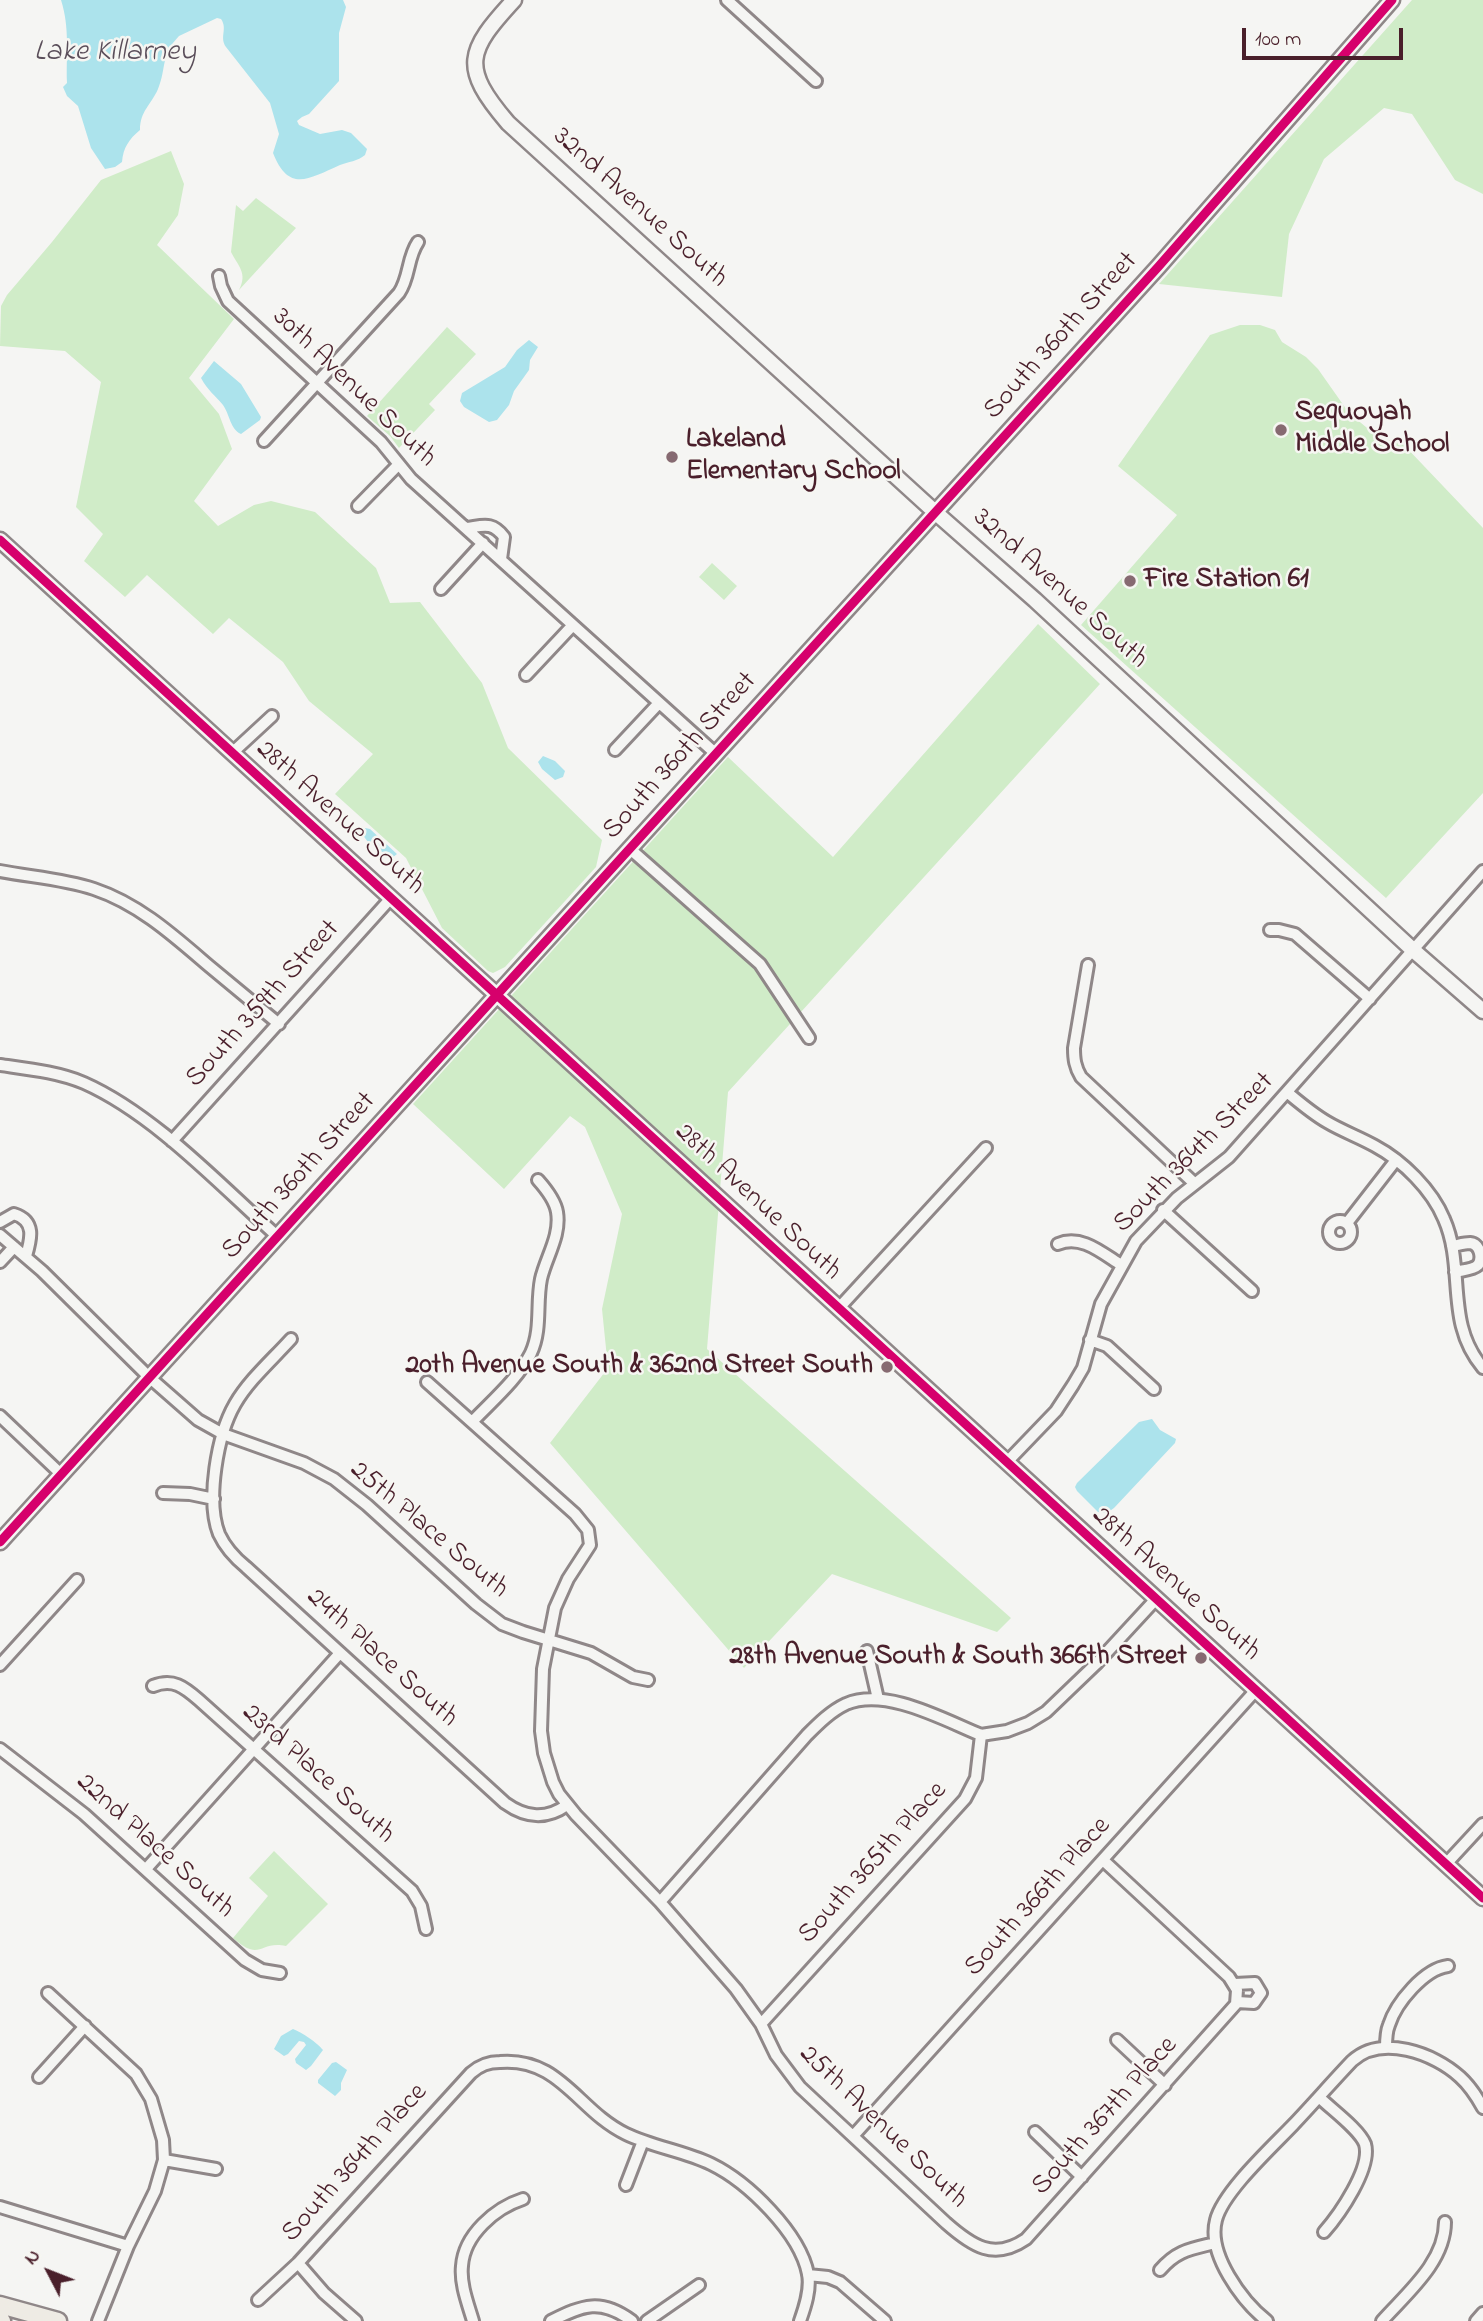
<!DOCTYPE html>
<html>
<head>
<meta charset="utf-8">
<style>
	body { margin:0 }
	#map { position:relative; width:1483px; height:2321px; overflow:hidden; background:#f5f5f3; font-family:"Indie Flower",sans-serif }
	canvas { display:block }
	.north { position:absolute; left:14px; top:2237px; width:70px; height:70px; -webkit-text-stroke:5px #f6f6f2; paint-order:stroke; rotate:312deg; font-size:19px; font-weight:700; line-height:28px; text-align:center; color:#4a1f2b }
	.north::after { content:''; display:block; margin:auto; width:24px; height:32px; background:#4a1f2b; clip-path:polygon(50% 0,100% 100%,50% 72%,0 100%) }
	.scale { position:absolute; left:1242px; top:28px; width:161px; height:32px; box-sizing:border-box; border:4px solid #4a1f2b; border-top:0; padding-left:9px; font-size:21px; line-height:24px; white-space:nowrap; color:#4a1f2b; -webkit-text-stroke:5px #f6f6f2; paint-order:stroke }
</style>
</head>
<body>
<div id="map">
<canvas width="1483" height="2321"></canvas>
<div class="north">N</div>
<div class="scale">100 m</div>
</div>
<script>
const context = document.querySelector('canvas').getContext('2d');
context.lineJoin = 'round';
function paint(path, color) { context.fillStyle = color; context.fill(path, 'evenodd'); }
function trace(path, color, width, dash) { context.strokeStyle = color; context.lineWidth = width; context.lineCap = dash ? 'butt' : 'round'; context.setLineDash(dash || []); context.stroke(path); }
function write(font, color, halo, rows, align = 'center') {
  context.font = font + ' "Indie Flower",sans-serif'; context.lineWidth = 5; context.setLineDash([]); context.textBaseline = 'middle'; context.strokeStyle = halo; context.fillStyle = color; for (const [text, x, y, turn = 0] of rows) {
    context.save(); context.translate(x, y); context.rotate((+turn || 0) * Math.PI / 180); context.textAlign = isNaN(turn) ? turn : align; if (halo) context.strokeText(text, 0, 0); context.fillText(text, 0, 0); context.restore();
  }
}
paint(new Path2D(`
	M 1412,0 L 1483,0 L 1483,194 L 1455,180 L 1412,114 L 1384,108 L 1324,159 L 1289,234 L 1282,297 L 1159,284 Z
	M 171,151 L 184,184 L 178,215 L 157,245 L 234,319 L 189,378 L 219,414 L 232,449 L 194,501 L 218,526 L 254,505 L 271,501 L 315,512 L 376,568 L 390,603 L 420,602 L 482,683 L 508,748 L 602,840 L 596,867 L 505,967 L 493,973 L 488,971 L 442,928 L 406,858 L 335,794 L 373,754 L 309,701 L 283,662 L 229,618 L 213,634 L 147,575 L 125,597 L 84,561 L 103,534 L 76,507 L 101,382 L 65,351 L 0,346 L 1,306 L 7,295 L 52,242 L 101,180 Z
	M 256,198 L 296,228 L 239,290 C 248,273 238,266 231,252 L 236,205 L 243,211 Z
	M 1240,325 L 1260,325 L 1275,330 L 1282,342 L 1306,357 L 1318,369 L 1349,413 L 1378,437 L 1403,444 L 1483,528 L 1483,793 L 1386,898 L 1081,625 L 1177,515 L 1118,466 L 1210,335 Z
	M 447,327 L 476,354 L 429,404 L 435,410 L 399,448 L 390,436 L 367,416 Z
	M 712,563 L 737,586 L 724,600 L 699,577 Z
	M 1038,624 L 1100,684 L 728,1092 L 707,1349 L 1011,1618 L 997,1632 L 832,1574 L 744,1668 L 550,1443 L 608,1368 L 602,1309 L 622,1214 L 585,1127 L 570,1116 L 504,1189 L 413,1104 L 728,757 L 833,857 Z
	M 274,1851 L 328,1904 L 286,1946 C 259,1940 261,1963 233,1938 L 268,1896 L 249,1878 Z`), '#d0ecc8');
paint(new Path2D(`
	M 61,0 L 343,0 L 346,7 L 339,33 L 339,81 L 309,114 L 302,117 L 297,121 L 299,125 L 320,134 L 342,130 L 351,133 L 367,149 L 365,155 C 358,161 348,162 340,165 C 308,179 289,193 273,153 L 279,134 L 270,103 L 226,47 C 219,37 228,29 221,19 L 217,18 L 179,36 C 160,56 167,67 158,89 C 151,105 140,111 140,130 C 129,139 123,148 122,162 L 115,167 L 105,169 L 91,148 L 78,106 L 67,96 L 63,87 L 67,83 C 66,54 70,28 61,0 Z
	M 529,340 L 538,347 L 530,360 L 529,370 L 514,391 L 509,405 L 497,420 L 489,422 L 464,407 L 460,401 L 462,393 L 505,367 L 517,350 Z
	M 214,361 L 241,384 L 261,417 L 260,420 L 241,434 C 230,429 230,415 223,405 C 215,395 208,391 201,378 Z
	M 543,756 L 555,761 L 565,771 L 563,777 L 555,780 L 542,769 L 538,762 Z
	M 365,828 L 370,829 L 397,854 L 392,858 L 389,857 L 368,842 L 362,834 Z
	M 1152,1419 L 1160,1430 L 1176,1439 L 1175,1443 L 1114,1508 L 1107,1513 L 1098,1512 L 1077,1491 L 1075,1487 L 1077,1483 L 1139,1422 Z
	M 293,2029 C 301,2032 318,2043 323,2050 L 311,2066 L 306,2070 L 296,2063 L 295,2059 L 306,2045 L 304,2042 L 299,2041 L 288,2054 L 284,2056 L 274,2049 L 281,2036 Z
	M 336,2062 L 347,2070 L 341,2083 L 341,2090 L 335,2096 L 318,2083 L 318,2080 L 332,2063 Z`), '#ace3ec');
const street = new Path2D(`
	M 727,0 L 816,81
	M 219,276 L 221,286 L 228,301 L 381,442 L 411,479 L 715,753
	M 264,441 L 399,293 C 410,277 407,258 418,242
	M 358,506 L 399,464
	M 466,528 C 483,526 492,521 504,537 L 501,559
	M 441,589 L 483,543
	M 526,675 L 573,625
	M 615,750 L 659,703
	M 232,753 L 272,716
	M 629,848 L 760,964 L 809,1038
	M 0,871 C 31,877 64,879 94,889 C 139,904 174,936 209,966 C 232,985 255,1004 279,1024
	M 1270,930 L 1279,930 L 1295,934 L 1370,999
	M 1088,965 L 1074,1048 C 1074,1059 1075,1067 1081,1077 L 1194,1183
	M 0,1065 C 28,1069 58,1072 84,1083 C 154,1114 220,1185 277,1236
	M 1288,1093 C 1300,1103 1313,1114 1327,1122 C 1342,1131 1359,1137 1375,1146 C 1403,1161 1432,1190 1444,1219 C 1466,1269 1444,1322 1483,1368
	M 172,1141 L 391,898
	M 1163,1210 L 1252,1291
	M1329 1232a11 11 0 1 1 22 0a11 11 0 1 1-22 0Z
	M 0,1222 L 14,1214 C 36,1221 31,1239 26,1256
	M 1347,1223 L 1396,1160
	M 0,1235 L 42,1271 L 149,1377 L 198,1420 L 223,1434 L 304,1463 L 334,1479 L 367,1505 L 476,1604 L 502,1624 L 523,1632 L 591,1653 L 633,1677 L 648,1680
	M 1058,1244 C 1081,1234 1102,1253 1121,1265
	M 1452,1246 C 1458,1245 1464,1243 1470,1243 C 1480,1244 1483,1258 1478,1265 C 1473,1270 1462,1270 1455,1272
	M 0,1262 L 14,1247
	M 838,1309 L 986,1148
	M 291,1339 C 272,1360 249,1380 235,1404 C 217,1435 206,1501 219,1534 C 225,1547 235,1558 246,1567 L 505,1803 C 526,1818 546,1820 567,1805
	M 1090,1340 L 1107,1346 L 1154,1389
	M 427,1382 L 575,1514 L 588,1530 L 590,1545 L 568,1579 L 555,1608 L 543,1669 L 541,1731 L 544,1753 L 553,1782 L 559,1794 L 576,1815 L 660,1902 L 736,1989 L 761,2024 L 776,2055 L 800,2087 L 946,2223 C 972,2246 994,2261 1026,2239 L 1236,2004 L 1237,1990 L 1229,1977 L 1104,1861
	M 0,1416 L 61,1474
	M 472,1422 C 492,1401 518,1379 531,1353 C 542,1329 536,1304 541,1279 C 546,1257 561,1236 557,1212 C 555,1200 546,1189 538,1180
	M 1007,1462 L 1056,1411 L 1073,1385 L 1083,1368 L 1101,1304 L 1136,1241 L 1177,1198 L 1229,1157 L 1483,871
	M 163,1493 L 190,1494 L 214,1499
	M 867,1651 L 878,1699
	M 0,1665 L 77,1580
	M 153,1686 C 173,1678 184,1687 199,1700 L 412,1891 L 421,1906 L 426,1929
	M 0,1749 L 84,1814 L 245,1960 L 262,1970 L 280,1973
	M 1446,1864 L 1483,1824
	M 146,1869 L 340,1653
	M 660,1902 L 807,1735 C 819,1723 831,1711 846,1704 C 886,1687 944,1720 981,1735
	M 1235,1984 L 1255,1983 L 1261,1993 L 1254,2003 L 1237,2002
	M 48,1993 L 136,2074 L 151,2099 L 163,2140 L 164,2160 L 155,2191 L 128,2246 L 98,2321
	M 761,2024 L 965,1799 L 976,1778 L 981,1735 L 1007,1731 L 1028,1723 L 1046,1712 L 1096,1664 L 1156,1599
	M 1117,2040 L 1165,2085
	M 1386,2048 C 1386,2040 1386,2032 1389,2025 C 1396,2003 1424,1969 1448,1966
	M 39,2077 L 85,2026
	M 1319,2097 C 1331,2109 1359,2129 1365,2144 C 1372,2168 1339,2215 1324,2232
	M 1035,2132 L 1082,2177
	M 854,2135 L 1256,1690
	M 164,2160 L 216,2169
	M 626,2185 L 643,2141
	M 0,2207 L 128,2246
	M 298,2263 L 324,2293 L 356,2321
	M 1160,2270 C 1177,2250 1191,2249 1215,2243
	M 808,2275 L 828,2277 L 840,2282 L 885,2321
	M 258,2300 L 298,2263 L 471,2073 C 480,2065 488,2062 500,2062 C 560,2057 578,2111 626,2134 C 653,2147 684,2151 711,2164 C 748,2182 800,2233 808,2274 C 811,2289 805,2307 800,2321
	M 473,2321 C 468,2304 460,2284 462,2266 C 464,2235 495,2208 523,2199
	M 551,2321 C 583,2305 601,2298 632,2321
	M 647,2321 L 699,2285
	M 1267,2321 C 1242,2301 1207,2254 1216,2220 C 1223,2192 1272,2147 1293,2125 C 1313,2104 1332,2082 1352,2061 C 1381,2034 1434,2053 1460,2077 C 1470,2086 1477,2097 1483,2108
	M 1382,2321 C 1407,2293 1445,2262 1445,2222
	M 1476,2321 L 1483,2313`);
const secondary = new Path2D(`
	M 514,0 C 467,51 460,67 508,123 L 935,512 L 1035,600 L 1413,950 L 1483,1011
	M 0,540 L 1483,1898
	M 0,1542 L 1159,266 L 1392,0`);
const primary = new Path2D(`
	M 0,2305 L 58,2321
	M 0,2320 L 2,2321`);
trace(street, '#8f8788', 16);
trace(secondary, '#8f8788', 19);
trace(primary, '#8f8788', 21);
trace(street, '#f5f5f3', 10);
trace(secondary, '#f5f5f3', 14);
trace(primary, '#eeebe4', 16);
trace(new Path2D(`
	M 0,540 L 1483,1898
	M 0,1542 L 1159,266 L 1392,0`), '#d6006c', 9);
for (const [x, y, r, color] of [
	[1281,430,7,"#866a71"],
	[672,457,7,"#866a71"],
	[1130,581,7,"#866a71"],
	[887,1367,7,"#866a71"],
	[1201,1658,7,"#866a71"]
]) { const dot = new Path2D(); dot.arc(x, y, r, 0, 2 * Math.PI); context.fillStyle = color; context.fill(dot); trace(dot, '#f6f6f2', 2.5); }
write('28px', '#4a1f2b', '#f6f6f2', [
	["32nd Avenue South",639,209,42],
	["South 360th Street",1062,337,-48],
	["30th Avenue South",353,389,44],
	["32nd Avenue South",1059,590,42],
	["South 360th Street",681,757,-48],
	["28th Avenue South",339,819,42],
	["South 359th Street",264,1005,-48],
	["South 364th Street",1195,1154,-45],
	["South 360th Street",300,1177,-48],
	["28th Avenue South",757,1203,43],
	["25th Place South",428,1531,40],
	["28th Avenue South",1175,1585,42],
	["24th Place South",381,1659,42],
	["23rd Place South",317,1775,42],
	["22nd Place South",154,1847,42],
	["South 365th Place",874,1864,-48],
	["South 366th Place",1039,1898,-48],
	["South 367th Place",1106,2117,-48],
	["25th Avenue South",882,2128,44],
	["South 364th Place",356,2164,-48]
]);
write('bold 28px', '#4a1f2b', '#f6f6f2', [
	["Sequoyah",1295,414],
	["Middle School",1295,446],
	["Lakeland",686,441],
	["Elementary School",686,473],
	["Fire Station 61",1144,581],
	["20th Avenue South & 362nd Street South",873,1367,"right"],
	["28th Avenue South & South 366th Street",1187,1658,"right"]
], 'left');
write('italic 30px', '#5a4e5a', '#f6f6f2', [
	["Lake Killarney",115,54]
]);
</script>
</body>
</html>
